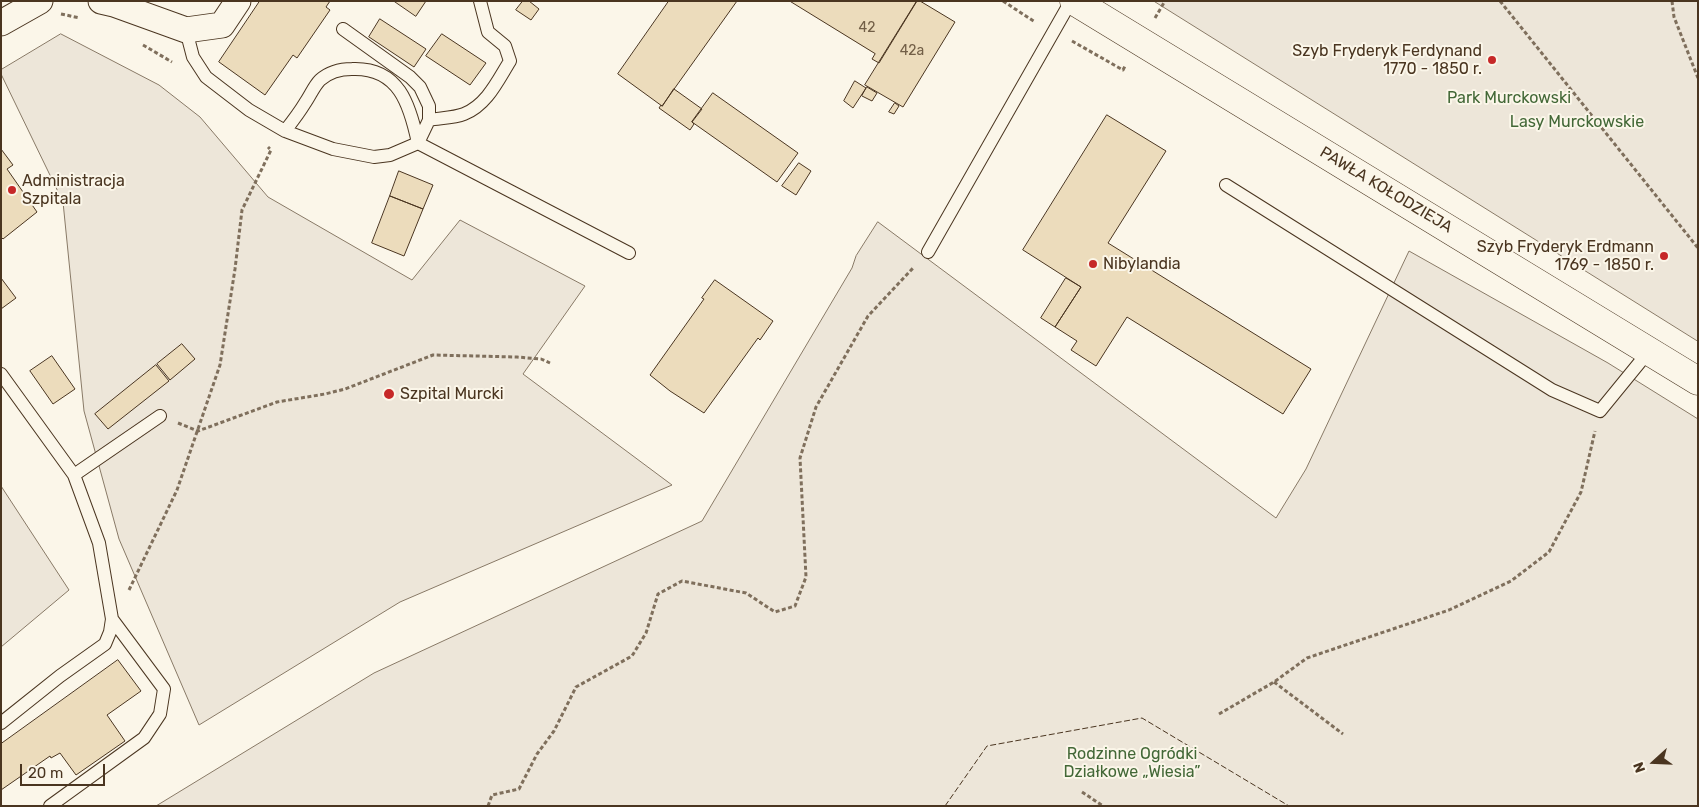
<!DOCTYPE html>
<html>
<head>
<meta charset="utf-8">
<style>
	body { margin:0 }
	#map { position:relative; width:1699px; height:807px; overflow:hidden; background:#fbf6e9; font-family:Rubik,sans-serif }
	canvas { display:block }
	.frame { position:absolute; inset:0; border:2px solid #4a3520; pointer-events:none }
	.north { position:absolute; left:1629px; top:737px; width:50px; height:50px; -webkit-text-stroke:4px #fbf6e9; paint-order:stroke; rotate:250deg; font-size:14px; font-weight:700; line-height:20px; text-align:center; color:#4a3520 }
	.north::after { content:''; display:block; margin:auto; width:18px; height:22px; background:#4a3520; clip-path:polygon(50% 0,100% 100%,50% 72%,0 100%) }
	.scale { position:absolute; left:20px; top:764px; width:85px; height:22px; box-sizing:border-box; border:2px solid #4a3520; border-top:0; padding-left:6px; font-size:15px; line-height:18px; white-space:nowrap; color:#4a3520; -webkit-text-stroke:4px #fbf6e9; paint-order:stroke }
</style>
</head>
<body>
<div id="map">
<canvas width="1699" height="807"></canvas>
<div class="frame"></div>
<div class="north">N</div>
<div class="scale">20 m</div>
</div>
<script>
const context = document.querySelector('canvas').getContext('2d');
context.lineJoin = 'round';
function paint(path, color) { context.fillStyle = color; context.fill(path, 'evenodd'); }
function trace(path, color, width, dash) { context.strokeStyle = color; context.lineWidth = width; context.lineCap = dash ? 'butt' : 'round'; context.setLineDash(dash || []); context.stroke(path); }
function write(font, color, halo, rows, align = 'center') {
  context.font = font + ' Rubik,sans-serif'; context.lineWidth = 4; context.setLineDash([]); context.textBaseline = 'middle'; context.strokeStyle = halo; context.fillStyle = color; for (const [text, x, y, turn = 0] of rows) {
    context.save(); context.translate(x, y); context.rotate((+turn || 0) * Math.PI / 180); context.textAlign = isNaN(turn) ? turn : align; if (halo) context.strokeText(text, 0, 0); context.fillText(text, 0, 0); context.restore();
  }
}
const green = new Path2D(`
	M 1154,1 L 1698,1 L 1698,341 Z
	M 61,34 L 159,85 L 200,117 L 268,197 L 412,280 L 460,220 L 585,286 L 523,374 L 672,485 L 400,602 L 199,725 L 119,539 L 84,411 L 63,202 L 1,74 L 1,70 Z
	M 878,222 L 1276,518 L 1306,469 L 1409,251 L 1608,363 L 1698,419 L 1698,806 L 156,806 L 374,673 L 702,521 L 852,268 L 856,256 Z
	M 1,486 L 69,590 L 1,647 Z`);
paint(green, '#ede6d9');
trace(green, '#887966', 1);
const building = new Path2D(`
	M 260,1 L 330,1 L 326,7 L 330,10 L 297,58 L 293,55 L 265,95 L 219,62 Z
	M 394,1 L 426,1 L 416,16 Z
	M 523,1 L 529,1 L 539,9 L 531,20 L 516,10 Z
	M 669,1 L 737,1 L 662,106 L 618,74 Z
	M 790,1 L 917,1 L 879,63 L 872,59 L 875,54 Z
	M 917,1 L 920,1 L 955,22 L 903,107 L 865,85 Z
	M 380,19 L 426,49 L 414,67 L 369,37 Z
	M 442,34 L 486,63 L 470,85 L 426,56 Z
	M 855,81 L 866,88 L 853,108 L 844,101 Z
	M 867,87 L 877,93 L 872,101 L 862,96 Z
	M 674,89 L 702,109 L 692,122 L 694,124 L 690,130 L 659,108 L 661,105 L 662,106 Z
	M 713,93 L 798,153 L 777,182 L 692,122 Z
	M 895,103 L 899,106 L 894,114 L 889,112 Z
	M 1107,115 L 1166,151 L 1108,243 L 1311,369 L 1283,414 L 1127,317 L 1096,366 L 1071,350 L 1077,341 L 1055,327 L 1081,287 L 1023,250 Z
	M 1,149 L 13,165 L 7,169 L 37,212 L 3,239 L 1,237 Z
	M 799,163 L 811,171 L 796,195 L 782,186 Z
	M 399,171 L 433,185 L 423,209 L 390,196 Z
	M 390,196 L 423,209 L 404,256 L 372,243 Z
	M 1,278 L 16,298 L 1,309 Z
	M 1066,278 L 1081,287 L 1055,327 L 1041,318 Z
	M 715,280 L 773,321 L 760,340 L 758,338 L 704,413 L 670,391 L 650,375 L 704,299 L 702,298 Z
	M 182,344 L 195,359 L 170,380 L 157,364 Z
	M 52,356 L 75,389 L 53,404 L 30,371 Z
	M 156,365 L 169,381 L 108,429 L 95,414 Z
	M 118,660 L 141,691 L 107,715 L 125,741 L 76,775 L 60,753 L 51,758 L 50,756 L 1,790 L 1,744 Z`);
paint(building, '#ecdcbc');
trace(building, '#4a3520', 1);
const service = new Path2D(`
	M 343,29 L 410,77 L 420,87 L 429,106 L 429,120 L 418,143
	M 186,30 L 193,57 L 206,77 L 249,110 L 285,131 L 333,149 L 374,157 L 390,155 L 418,143 L 629,253
	M 429,120 C 440,118 454,118 464,114 C 487,105 498,80 510,61 L 505,46 L 488,32 L 480,1
	M 285,131 C 292,122 299,113 305,103 C 310,96 314,86 320,80 C 329,72 339,69 352,69 C 399,67 410,105 418,143
	M 1226,185 L 1552,390 L 1600,411 L 1649,351
	M 928,252 L 1071,1
	M 1,374 L 74,475 L 99,543 L 112,619 L 110,632 L 105,644 L 60,676 L 1,723
	M 74,475 L 160,416
	M 50,806 L 144,738 L 160,714 L 164,689 L 112,619`);
const minor = new Path2D(`
	M 101,1 L 114,4 L 186,30 L 222,25 L 238,1
	M 1,23 L 40,1`);
const tertiary = new Path2D(`
	M 1074,1 L 1698,381`);
trace(service, '#4a3520', 14);
trace(minor, '#4a3520', 27);
trace(tertiary, '#4a3520', 29);
trace(new Path2D(`
	M 1003,1 L 1035,22
	M 1500,1 L 1698,248
	M 1672,1 L 1674,17 L 1698,78
	M 61,14 L 80,18
	M 1155,18 L 1165,1
	M 1072,41 L 1123,70 L 1125,66
	M 143,45 L 172,62
	M 178,423 L 198,431 L 277,402 L 325,394 L 345,389 L 433,355 L 517,357 L 541,359 L 550,363
	M 129,590 L 177,490 L 220,365 L 235,269 L 242,210 L 271,150 L 268,147
	M 1274,682 L 1343,734
	M 1219,714 L 1274,682 L 1307,658 L 1449,610 L 1511,581 L 1549,552 L 1581,492 L 1595,431
	M 1082,792 L 1103,806
	M 488,806 L 492,795 L 519,789 L 537,754 L 554,731 L 576,687 L 632,656 L 646,633 L 658,594 L 682,581 L 746,593 L 775,612 L 795,606 L 806,577 L 800,458 L 816,407 L 868,316 L 914,267`), '#7f6f5c', 3, [4, 2.5]);
trace(service, '#fbf6e9', 12);
trace(minor, '#fbf6e9', 25);
trace(tertiary, '#fbf6e9', 28);
trace(new Path2D(`
	M 945,806 L 987,746 L 1142,718 L 1289,806`), '#4a3520', 1, [6, 2.5]);
for (const [x, y, r, color] of [
	[1492,60,5,"#c62828"],
	[12,190,5,"#c62828"],
	[1664,256,5,"#c62828"],
	[1093,264,5,"#c62828"],
	[389,394,6,"#c62828"]
]) { const dot = new Path2D(); dot.arc(x, y, r, 0, 2 * Math.PI); context.fillStyle = color; context.fill(dot); trace(dot, '#fbf6e9', 2); }
write('14px', '#725f47', null, [
	["42",867,28],
	["42a",912,51]
]);
write('16px', '#4a3520', '#fbf6e9', [
	["Szyb Fryderyk Ferdynand",1482,51,"right"],
	["1770 - 1850 r.",1482,69,"right"],
	["Administracja",22,181],
	["Szpitala",22,199],
	["Szyb Fryderyk Erdmann",1654,247,"right"],
	["1769 - 1850 r.",1654,265,"right"],
	["Nibylandia",1103,264],
	["Szpital Murcki",400,394]
], 'left');
write('16px', '#436837', '#fbf6e9', [
	["Park Murckowski",1509,98],
	["Lasy Murckowskie",1577,122],
	["Rodzinne Ogródki",1132,754],
	["Działkowe „Wiesia”",1132,772]
]);
write('16px', '#4a3520', '#fbf6e9', [
	["PAWŁA KOŁODZIEJA",1386,190,31]
]);
</script>
</body>
</html>
